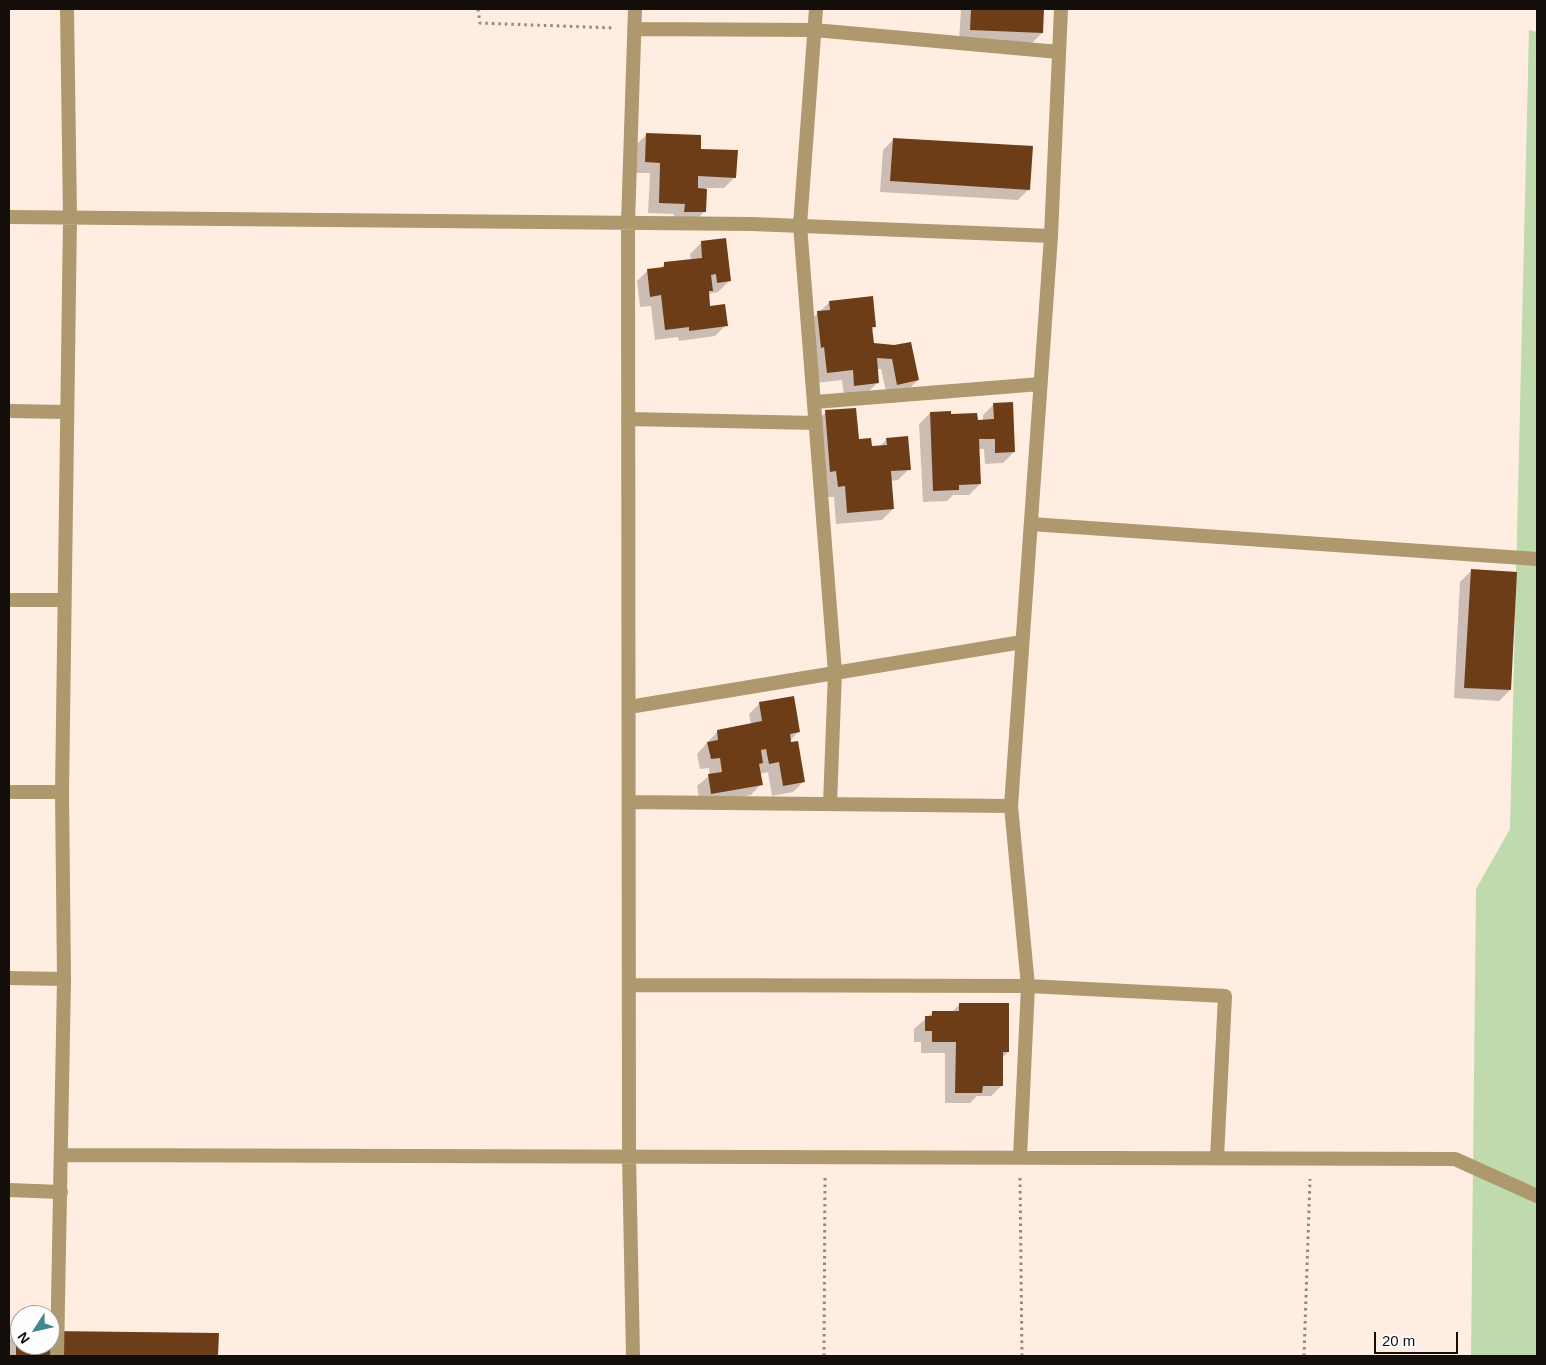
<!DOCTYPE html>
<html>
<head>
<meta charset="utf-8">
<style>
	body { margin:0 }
	#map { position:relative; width:1546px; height:1365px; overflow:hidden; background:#ffede1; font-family:Arial,sans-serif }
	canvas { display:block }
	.frame { position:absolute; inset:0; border:10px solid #140e0b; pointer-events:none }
	.north { position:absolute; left:10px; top:1305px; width:50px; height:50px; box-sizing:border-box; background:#fefefe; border:1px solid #a09e9d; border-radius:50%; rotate:235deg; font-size:14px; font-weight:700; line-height:20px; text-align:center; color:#140e0b }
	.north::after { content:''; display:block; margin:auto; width:18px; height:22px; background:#41888f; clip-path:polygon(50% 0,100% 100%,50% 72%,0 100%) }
	.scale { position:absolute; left:1374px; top:1332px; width:84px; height:22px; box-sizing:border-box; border:2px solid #140e0b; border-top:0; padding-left:6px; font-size:15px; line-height:18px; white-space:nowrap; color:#140e0b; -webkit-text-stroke:4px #fefefe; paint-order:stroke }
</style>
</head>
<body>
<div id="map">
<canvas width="1546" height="1365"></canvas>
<div class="frame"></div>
<div class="north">N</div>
<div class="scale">20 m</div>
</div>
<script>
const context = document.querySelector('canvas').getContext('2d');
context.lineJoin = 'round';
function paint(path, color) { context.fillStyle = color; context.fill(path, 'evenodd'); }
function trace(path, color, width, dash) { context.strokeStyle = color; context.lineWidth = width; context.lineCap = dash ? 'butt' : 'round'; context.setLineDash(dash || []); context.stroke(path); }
paint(new Path2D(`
	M 1529,30 L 1537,32 L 1537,1356 L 1471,1356 L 1476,889 L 1510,829 Z`), '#bfdaad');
paint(new Path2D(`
	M 961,9 L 1043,9 L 1042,33 L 1031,44 L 959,40 Z
	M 647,134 L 699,150 L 735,177 L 724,188 L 706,188 L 704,212 L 693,223 L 674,222 L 674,214 L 648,213 L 650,173 L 635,173 L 636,145 Z
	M 894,139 L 1029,189 L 1018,200 L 880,192 L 883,150 Z
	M 701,243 L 729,281 L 718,292 L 708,294 L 709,307 L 726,325 L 715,336 L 679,341 L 678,337 L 655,340 L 651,306 L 640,307 L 637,281 L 648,270 L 659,269 L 665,264 L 691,260 L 690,254 Z
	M 830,302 L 875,327 L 871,331 L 873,344 L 894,346 L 918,380 L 907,391 L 887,395 L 881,369 L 877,369 L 878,382 L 867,393 L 844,396 L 842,380 L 816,383 L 806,324 Z
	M 994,404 L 1014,452 L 1003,463 L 985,464 L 984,449 L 979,449 L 980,484 L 969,495 L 953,495 L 947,501 L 923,502 L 919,424 L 930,413 L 983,421 L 983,415 Z
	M 826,412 L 858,440 L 870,448 L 879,447 L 886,440 L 909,469 L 898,480 L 891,481 L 893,509 L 882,520 L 836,524 L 834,497 L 827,497 L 815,423 Z
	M 1471,571 L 1510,690 L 1499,701 L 1454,698 L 1460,582 Z
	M 760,703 L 799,731 L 790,741 L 804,781 L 793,792 L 772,796 L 768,772 L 760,774 L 761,784 L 751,795 L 700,804 L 697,786 L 710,775 L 709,768 L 700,769 L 697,754 L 717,732 L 751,724 L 749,714 Z
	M 960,1004 L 1008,1052 L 1002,1058 L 1002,1085 L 991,1096 L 977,1096 L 970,1103 L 945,1103 L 945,1053 L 921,1053 L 921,1042 L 914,1042 L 914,1029 L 933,1012 L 952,1012 Z
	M 17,1332 L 20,1332 L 20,1345 L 50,1345 L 50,1332 L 218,1334 L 217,1356 L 9,1356 L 9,1340 Z`), '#0003');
paint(new Path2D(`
	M 971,9 L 1044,9 L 1043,33 L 970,30 Z
	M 646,133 L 701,135 L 701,149 L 738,150 L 736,178 L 698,176 L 698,188 L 707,189 L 706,212 L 684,212 L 685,204 L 659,203 L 660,163 L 645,162 Z
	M 893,138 L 1033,146 L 1030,190 L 890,181 Z
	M 726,238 L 731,281 L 717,283 L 716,274 L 711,275 L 713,291 L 709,291 L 710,306 L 725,304 L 728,326 L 689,331 L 689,327 L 665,330 L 661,295 L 650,297 L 647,269 L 664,267 L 664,262 L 702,258 L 701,241 Z
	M 873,296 L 876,327 L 872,327 L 874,343 L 894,345 L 911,342 L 919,380 L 897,385 L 892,359 L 877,358 L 879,383 L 854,386 L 853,370 L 827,373 L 824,347 L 821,348 L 817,311 L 830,310 L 829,301 Z
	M 1013,402 L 1015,452 L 995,453 L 995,439 L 979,439 L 981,484 L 959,485 L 959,490 L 933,491 L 930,412 L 951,411 L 951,414 L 977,413 L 978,420 L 994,419 L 993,403 Z
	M 856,408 L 859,439 L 871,438 L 872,446 L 887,445 L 886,438 L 908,436 L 911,470 L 891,471 L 894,509 L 847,513 L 845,486 L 838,487 L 836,471 L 830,472 L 825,410 Z
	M 1471,569 L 1517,572 L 1511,690 L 1464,688 Z
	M 794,696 L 800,732 L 790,734 L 791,742 L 798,741 L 805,782 L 783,786 L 779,762 L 769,764 L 766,749 L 761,750 L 763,763 L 759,764 L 763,785 L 711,794 L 708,774 L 722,772 L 720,758 L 711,759 L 707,742 L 718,740 L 717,730 L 762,721 L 759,702 Z
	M 959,1003 L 1009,1003 L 1009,1052 L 1003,1052 L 1003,1086 L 983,1086 L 982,1093 L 955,1093 L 956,1042 L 932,1042 L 932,1031 L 925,1031 L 925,1016 L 932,1016 L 932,1011 L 959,1011 Z
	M 16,1330 L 20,1330 L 20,1345 L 50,1345 L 50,1331 L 219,1333 L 218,1356 L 16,1356 Z`), '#6d3d18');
trace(new Path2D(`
	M 478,9 L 480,23 L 614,28
	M 1020,1178 L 1022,1356
	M 824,1356 L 825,1177
	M 1304,1356 L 1310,1179`), '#93877f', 3, [2.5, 4]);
trace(new Path2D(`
	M 816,9 L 800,225 L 835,672 L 830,804
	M 634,29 L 814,30 L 1059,52
	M 9,217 L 752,224 L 1051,236
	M 815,402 L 1040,384
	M 9,411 L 67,412
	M 628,419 L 816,423
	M 1031,524 L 1537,559
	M 9,600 L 64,600
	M 629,707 L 1022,642
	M 9,792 L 62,792
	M 629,802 L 1011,806
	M 9,978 L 64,979
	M 629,985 L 1028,986 L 1225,996 L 1217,1158
	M 62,1155 L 1455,1159 L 1537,1196
	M 1020,1157 L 1028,986 L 1011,806 L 1051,236 L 1061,9
	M 9,1190 L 61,1192
	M 57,1356 L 64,979 L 62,792 L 70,217 L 67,9
	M 633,1356 L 629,1155 L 628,223 L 635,9`), '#ae986d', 14);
</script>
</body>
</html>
